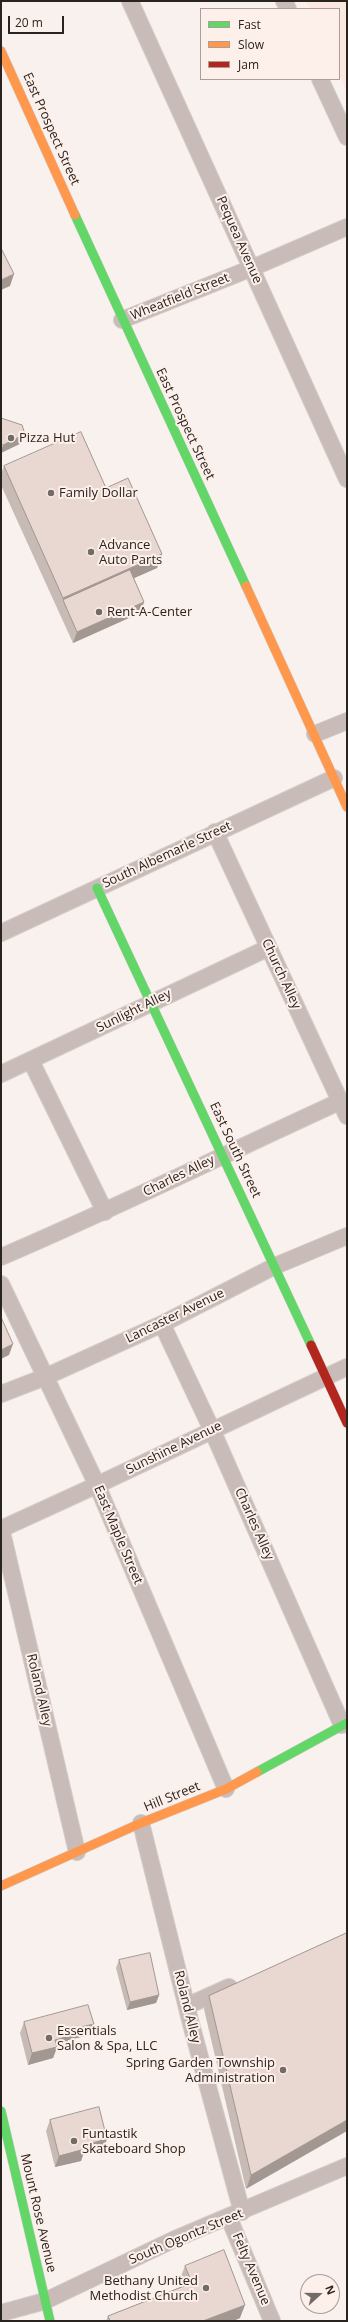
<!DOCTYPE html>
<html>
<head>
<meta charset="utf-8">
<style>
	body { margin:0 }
	#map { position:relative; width:348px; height:2322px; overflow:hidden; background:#f8f1ee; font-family:"Open Sans",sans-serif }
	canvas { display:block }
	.frame { position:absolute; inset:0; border:2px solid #2a2421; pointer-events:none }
	.legend { position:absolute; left:200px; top:8px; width:140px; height:72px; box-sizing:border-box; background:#fdefe9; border:1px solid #a99e99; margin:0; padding:5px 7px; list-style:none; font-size:12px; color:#2a2421 }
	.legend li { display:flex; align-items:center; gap:8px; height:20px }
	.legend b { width:20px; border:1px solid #a99e99 }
	.north { position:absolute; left:300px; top:2274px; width:40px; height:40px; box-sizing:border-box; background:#fdefe9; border:1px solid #a99e99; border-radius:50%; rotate:69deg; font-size:11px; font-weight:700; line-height:16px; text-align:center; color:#2a2421 }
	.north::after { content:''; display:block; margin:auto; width:14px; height:18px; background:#726c69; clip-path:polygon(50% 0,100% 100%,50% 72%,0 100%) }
	.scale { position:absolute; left:8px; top:16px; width:56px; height:18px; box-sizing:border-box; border:2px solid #2a2421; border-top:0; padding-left:5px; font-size:12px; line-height:14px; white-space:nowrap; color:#2a2421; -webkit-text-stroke:3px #fdefe9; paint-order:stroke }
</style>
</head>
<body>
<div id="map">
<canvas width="348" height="2322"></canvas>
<div class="frame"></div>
<ul class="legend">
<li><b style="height:5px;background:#63d668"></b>Fast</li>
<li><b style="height:5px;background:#ff974d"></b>Slow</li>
<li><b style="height:5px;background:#b3261e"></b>Jam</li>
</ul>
<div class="north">N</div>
<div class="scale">20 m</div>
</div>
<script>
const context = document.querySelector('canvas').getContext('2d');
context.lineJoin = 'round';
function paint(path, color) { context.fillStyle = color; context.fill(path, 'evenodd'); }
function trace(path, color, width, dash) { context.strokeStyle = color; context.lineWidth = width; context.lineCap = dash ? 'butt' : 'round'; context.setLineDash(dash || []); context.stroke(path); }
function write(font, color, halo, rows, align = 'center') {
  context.font = font + ' "Open Sans",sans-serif'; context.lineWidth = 4; context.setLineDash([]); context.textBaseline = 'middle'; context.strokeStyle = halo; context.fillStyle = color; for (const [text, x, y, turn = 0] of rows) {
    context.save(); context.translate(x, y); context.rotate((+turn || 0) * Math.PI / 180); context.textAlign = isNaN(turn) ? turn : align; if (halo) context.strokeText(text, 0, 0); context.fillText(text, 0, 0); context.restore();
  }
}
paint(new Path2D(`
	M 306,1 L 347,1 L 347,92 L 339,74 L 339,9 L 310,9 Z`), '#fae8e1');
const street = new Path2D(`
	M 130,1 L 347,479
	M 284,1 L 288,9
	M 320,79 L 347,137
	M 122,320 L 252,268 L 347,227
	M 315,734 L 347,721
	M 215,832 L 347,1116
	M 1,933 L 334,778
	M 31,1061 L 105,1212
	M 1,1074 L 268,948
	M 1,1257 C 116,1208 227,1153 341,1101
	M 1,1284 L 97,1485 L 226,1789
	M 162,1324 L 212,1430 L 342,1725
	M 1,1394 L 45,1377 L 162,1324 L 275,1266 L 347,1236
	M 1,1528 L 77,1852
	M 1,1529 L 97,1485 L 347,1367
	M 141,1823 L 191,2024 L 242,2212
	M 187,2006 L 229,1987
	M 229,2218 L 272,2321
	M 1,2313 L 45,2301 L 175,2239 L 347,2166`);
const fast = new Path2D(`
	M 75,215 L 246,586
	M 97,888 L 311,1345
	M 257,1772 L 347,1723
	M 1,2111 L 50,2321`);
const slow = new Path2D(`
	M 1,51 L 75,215
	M 246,586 L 347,807
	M 1,1886 L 141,1823 L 226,1789 L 257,1772`);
const jam = new Path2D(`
	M 311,1345 L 347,1423`);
trace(street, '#d2cdca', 18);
trace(fast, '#d2cdca', 10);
trace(slow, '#d2cdca', 10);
trace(jam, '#d2cdca', 10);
trace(street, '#c9bbb8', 16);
trace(fast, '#63d668', 9);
trace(slow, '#ff974d', 9);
trace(jam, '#b3261e', 9);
paint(new Path2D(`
	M 4,466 L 106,488 L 162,554 L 157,568 L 134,578 L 144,602 L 140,613 L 73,643 L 1,485 L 1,474 Z
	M 347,1933 L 246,2189 L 204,2009 L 209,1996 Z
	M 119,1960 L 159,1995 L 156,2003 L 127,2010 L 116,1968 Z
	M 24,2022 L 90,2035 L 68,2040 L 65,2048 L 56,2050 L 53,2058 L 28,2065 L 20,2033 Z
	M 50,2120 L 103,2150 L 83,2155 L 81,2161 L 55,2167 L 46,2131 Z
	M 185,2266 L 240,2318 L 233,2321 L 106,2321 L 108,2316 L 183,2286 L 180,2279 Z`), '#c8bab4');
paint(new Path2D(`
	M 14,274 L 10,286 L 1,290 L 1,280 Z
	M 25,434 L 22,443 L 1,453 L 1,450 L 3,445 Z
	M 162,554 L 157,568 L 66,608 L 63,600 L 63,598 Z
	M 144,602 L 140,613 L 73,643 L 77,632 Z
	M 13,1344 L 9,1355 L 1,1359 L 1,1350 Z
	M 159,1995 L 156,2003 L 127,2010 L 130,2002 Z
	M 94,2024 L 90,2035 L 68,2040 L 65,2048 L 56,2050 L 53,2058 L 28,2065 L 32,2053 L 55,2040 L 67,2030 Z
	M 347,2120 L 347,2131 L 246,2189 L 251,2175 Z
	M 107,2139 L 103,2150 L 83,2155 L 81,2161 L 55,2167 L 59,2156 L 84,2145 Z
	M 245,2305 L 240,2318 L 233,2321 L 203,2321 Z`), '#a39792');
const building = new Path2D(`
	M 1,248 L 14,274 L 1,280 Z
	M 1,418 L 22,425 L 25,434 L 3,445 L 1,445 Z
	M 81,432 L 106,488 L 128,478 L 162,554 L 63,598 L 4,466 Z
	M 130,570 L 144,602 L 77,632 L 63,600 Z
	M 1,1317 L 13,1344 L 1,1350 Z
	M 347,1933 L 347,2120 L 251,2175 L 209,1996 Z
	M 150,1953 L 159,1995 L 130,2002 L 119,1960 Z
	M 88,2005 L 94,2024 L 67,2030 L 69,2036 L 55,2040 L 57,2047 L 32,2053 L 24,2022 Z
	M 99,2107 L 107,2139 L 84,2145 L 85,2149 L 59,2156 L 50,2120 Z
	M 224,2250 L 245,2305 L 203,2321 L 110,2321 L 108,2316 L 192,2283 L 185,2266 Z`);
paint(building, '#e9d8d1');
trace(building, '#a39792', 1);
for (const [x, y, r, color] of [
	[11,438,4,"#726c69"],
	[51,493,4,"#726c69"],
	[91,552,4,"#726c69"],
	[99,612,4,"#726c69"],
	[49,2038,4,"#726c69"],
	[283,2070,4,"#726c69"],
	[74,2141,4,"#726c69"],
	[206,2288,4,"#726c69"]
]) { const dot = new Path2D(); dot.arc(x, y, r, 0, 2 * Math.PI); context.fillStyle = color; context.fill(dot); trace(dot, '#fdefe9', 1.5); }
write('13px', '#2a2421', '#fdefe9', [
	["East Prospect Street",51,129,66],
	["Pequea Avenue",239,240,66],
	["Wheatfield Street",180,297,-22],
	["East Prospect Street",185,424,65],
	["South Albemarle Street",167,855,-25],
	["Church Alley",281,974,65],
	["Sunlight Alley",134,1011,-26],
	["East South Street",235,1150,65],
	["Charles Alley",179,1176,-26],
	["Lancaster Avenue",175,1316,-26],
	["Sunshine Avenue",174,1448,-26],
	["Charles Alley",254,1524,66],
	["East Maple Street",118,1535,67],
	["Roland Alley",39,1690,77],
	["Hill Street",172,1797,-22],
	["Roland Alley",187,2007,76],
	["Mount Rose Avenue",38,2213,77],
	["South Ogontz Street",186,2237,-23],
	["Felty Avenue",251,2269,67]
]);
write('13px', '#2a2421', '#fdefe9', [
	["Pizza Hut",19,438],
	["Family Dollar",59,493],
	["Advance",99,545],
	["Auto Parts",99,560],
	["Rent-A-Center",107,612],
	["Essentials",57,2031],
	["Salon & Spa, LLC",57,2046],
	["Spring Garden Township",275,2063,"right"],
	["Administration",275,2078,"right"],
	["Funtastik",82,2134],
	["Skateboard Shop",82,2149],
	["Bethany United",198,2281,"right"],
	["Methodist Church",198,2296,"right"]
], 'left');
</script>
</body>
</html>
